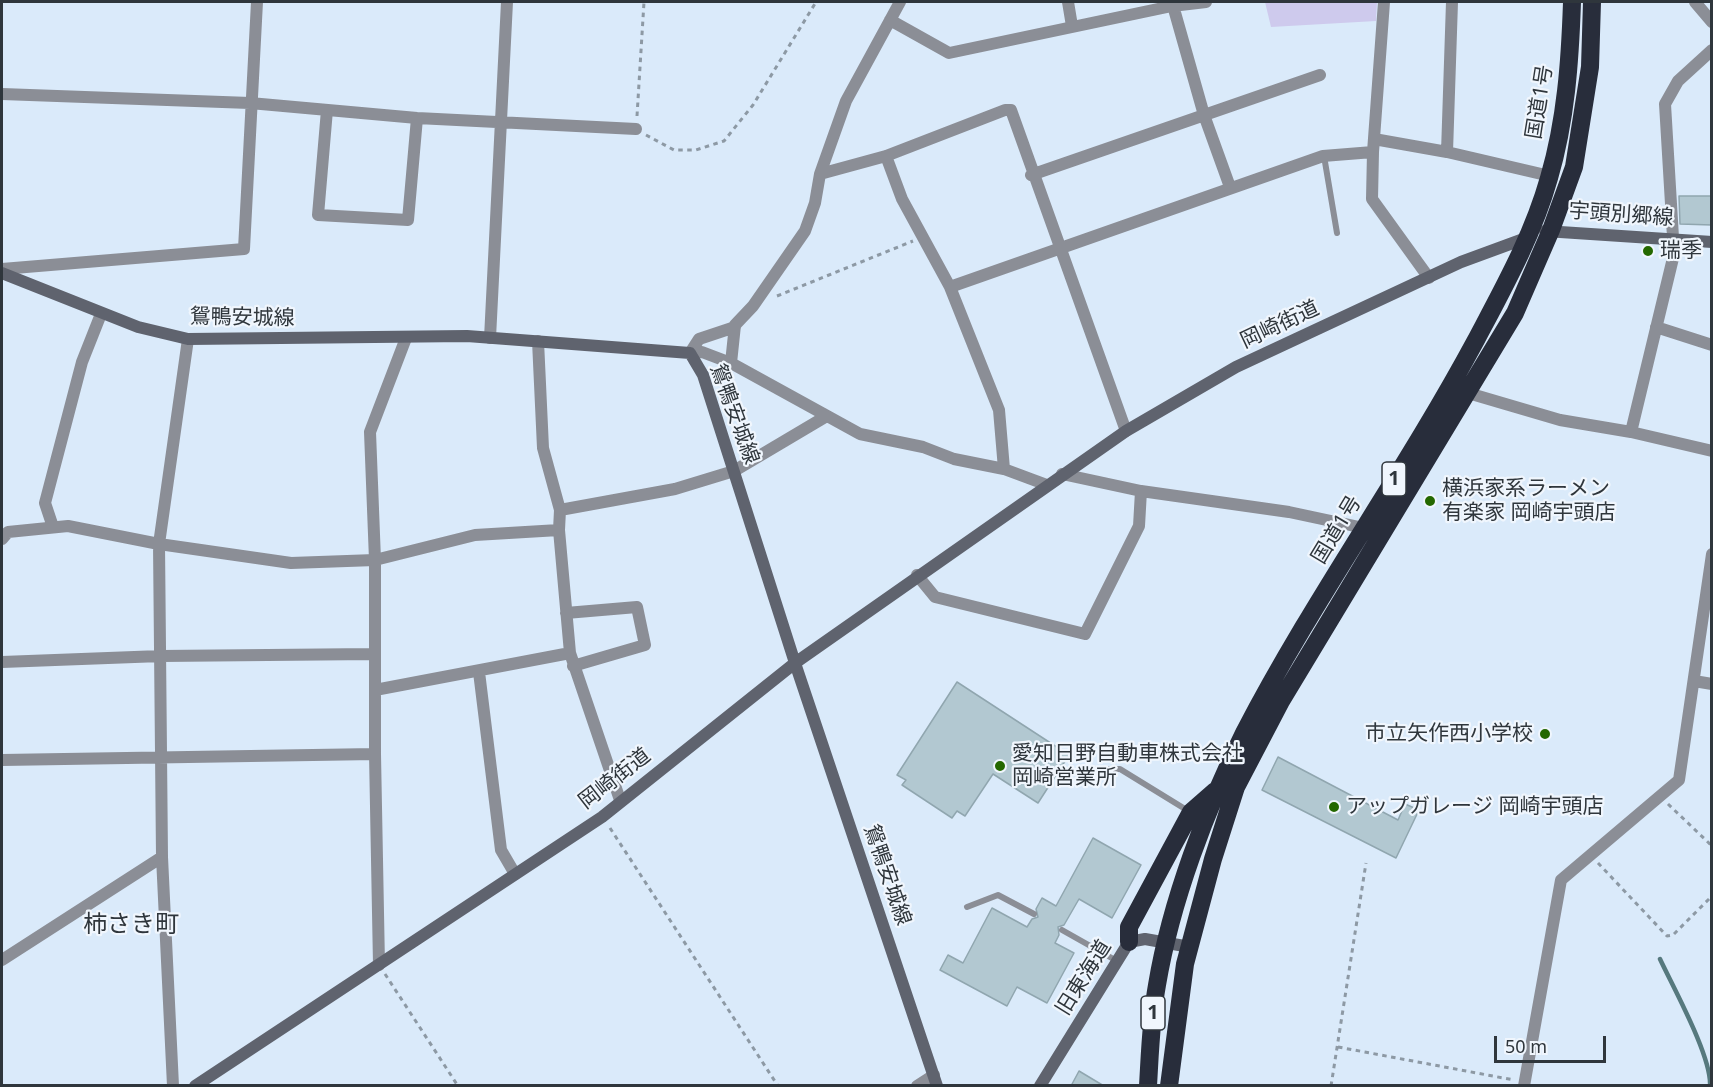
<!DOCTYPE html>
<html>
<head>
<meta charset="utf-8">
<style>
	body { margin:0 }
	#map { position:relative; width:1713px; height:1087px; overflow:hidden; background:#daeafa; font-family:"Noto Sans",sans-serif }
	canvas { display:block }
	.frame { position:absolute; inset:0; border:3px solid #2f363c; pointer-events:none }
	.scale { position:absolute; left:1494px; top:1036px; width:112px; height:27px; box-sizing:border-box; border:3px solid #2f363c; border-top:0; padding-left:8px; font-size:18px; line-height:21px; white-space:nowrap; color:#2f363c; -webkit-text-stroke:4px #f0f6fd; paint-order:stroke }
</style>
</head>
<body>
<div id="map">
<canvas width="1713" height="1087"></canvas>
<div class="frame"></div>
<div class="scale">50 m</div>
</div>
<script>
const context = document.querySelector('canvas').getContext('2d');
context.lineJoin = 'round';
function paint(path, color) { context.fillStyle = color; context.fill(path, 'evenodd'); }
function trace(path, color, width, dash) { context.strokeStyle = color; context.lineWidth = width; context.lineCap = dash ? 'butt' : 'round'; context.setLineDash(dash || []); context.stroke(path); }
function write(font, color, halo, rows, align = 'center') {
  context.font = font + ' "Noto Sans","Noto Sans JP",sans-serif'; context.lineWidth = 4.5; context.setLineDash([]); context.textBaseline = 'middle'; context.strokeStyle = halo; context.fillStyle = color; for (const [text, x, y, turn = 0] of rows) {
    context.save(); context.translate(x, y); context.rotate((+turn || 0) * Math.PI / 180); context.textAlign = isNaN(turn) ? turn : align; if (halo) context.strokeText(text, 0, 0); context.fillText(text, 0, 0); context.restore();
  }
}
paint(new Path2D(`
	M 1265,2 L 1377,2 L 1376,21 L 1271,27 Z`), '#cecaed');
trace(new Path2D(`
	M 1660,959 C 1673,987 1712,1057 1710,1086`), '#56797e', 4.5);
const building = new Path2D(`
	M 1679,196 L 1712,196 L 1712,225 L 1680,224 Z
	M 957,682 L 1069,755 L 1038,803 L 993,774 L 965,816 L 957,811 L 952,818 L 902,785 L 906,780 L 897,775 Z
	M 1278,757 L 1398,820 L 1405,804 L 1419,810 L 1396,858 L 1262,790 Z
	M 1093,838 L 1141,865 L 1112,918 L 1079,899 L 1064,925 L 1058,927 L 1059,935 L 1055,943 L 1074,953 L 1047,1003 L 1017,987 L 1007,1006 L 940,970 L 948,955 L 963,963 L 992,908 L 1027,927 L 1032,919 L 1038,917 L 1036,909 L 1042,898 L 1056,906 Z
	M 1079,1071 L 1104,1086 L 1071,1086 Z`);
paint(building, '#b2c8d1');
trace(building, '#90a6af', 1.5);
trace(new Path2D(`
	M 637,116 L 644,2
	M 646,135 L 674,150 L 696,150 L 724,141 L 753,105 L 816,2
	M 777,296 L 913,241
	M 1668,804 L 1712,846
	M 610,828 L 778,1086
	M 1598,863 L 1667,936 L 1673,935 L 1712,896
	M 385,974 L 458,1086
	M 1338,1047 L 1514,1080
	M 1331,1086 L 1366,863`), '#8d99a4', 3, [4.5, 4.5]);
trace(new Path2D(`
	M 1324,156 L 1337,233
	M 1084,769 L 1120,769 L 1190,812
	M 967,907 L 998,895 L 1034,914
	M 1062,930 L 1117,961`), '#8b8e96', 6);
trace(new Path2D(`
	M 1068,2 L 1072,26
	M 1172,2 L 1204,115 L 1230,187
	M 1384,2 L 1373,152 L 1372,199 L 1429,278
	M 1695,2 L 1712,22
	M 890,20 L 949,53 L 1172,6 L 1206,2
	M 2,94 L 250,103 L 417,118 L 636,129
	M 327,110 L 318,215 L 408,220 L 417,118
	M 1374,139 L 1447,152 L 1550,176
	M 1447,152 L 1452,2
	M 886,156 L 902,199 L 950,287 L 999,410 L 1004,469
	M 820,174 L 886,156 L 1005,110 L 1011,110 L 1126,431
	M 1031,175 L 1320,75
	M 2,269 L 244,249 L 257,2
	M 950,287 L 1323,156 L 1373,152
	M 1656,327 L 1712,345
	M 490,338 L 507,2
	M 538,341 L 543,448 L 560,510 L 559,530 L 570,653 L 620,800
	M 690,353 L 702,352 L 731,363 L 860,434 L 923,447 L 954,459 L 1004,469 L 1047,485
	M 690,353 L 699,339 L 735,327
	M 731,363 L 735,325 L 753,306 L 805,231 L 815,203 L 820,174 L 846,101 L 900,2
	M 1468,393 L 1560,420 L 1631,432 L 1712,451
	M 1631,432 L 1674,254 L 1665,104 L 1678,81 L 1712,50
	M 1062,474 L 1141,491 L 1289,512 L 1364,528
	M 560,510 L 675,489 L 734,471 L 825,417
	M 53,527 L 45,503 L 82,362 L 101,314
	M 2,539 L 8,532 L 68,526 L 159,544 L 291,563 L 375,560 L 475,535 L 559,530
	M 917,575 L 935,597 L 1085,634 L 1139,526 L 1141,491
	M 566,613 L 637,607 L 645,645 L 573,666
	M 2,662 L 161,656 L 374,654
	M 479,672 L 501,850 L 515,874
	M 1694,681 L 1712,684
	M 375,690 L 570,653
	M 2,760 L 375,754
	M 2,960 L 162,857
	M 379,965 L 375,754 L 375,560 L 370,432 L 406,338
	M 173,1086 L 162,857 L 159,544 L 188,339
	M 917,1086 L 934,1075
	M 1524,1086 L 1561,880 L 1679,780 L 1712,554`), '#8b8e96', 12);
trace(new Path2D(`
	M 1545,231 L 1712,242
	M 2,273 L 138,327 L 188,339 L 467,336 L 690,353 L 703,375 L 795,663 L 937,1086
	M 195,1086 L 602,817 L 795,663 L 1126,431 L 1236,367 L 1461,262 L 1529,237
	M 1040,1086 L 1129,942 L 1145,939 L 1190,947`), '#5f636e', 12);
trace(new Path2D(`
	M 1129,942 L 1129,927 L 1191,812 L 1215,791
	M 1148,1086 C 1150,1052 1151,1018 1157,985 C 1171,901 1206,809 1244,733 C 1314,598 1404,474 1476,340 C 1504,287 1533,235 1549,178 C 1566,120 1570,61 1572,2
	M 1169,1086 L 1185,964 L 1213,859 L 1236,787 L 1281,701 L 1515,313 L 1551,230 L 1574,167 L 1590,67 L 1592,2`), '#282d3b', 18);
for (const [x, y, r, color] of [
	[1648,251,6,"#246800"],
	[1430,501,6,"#246800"],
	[1545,734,6,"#246800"],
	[1000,766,6,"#246800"],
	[1334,807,6,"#246800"]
]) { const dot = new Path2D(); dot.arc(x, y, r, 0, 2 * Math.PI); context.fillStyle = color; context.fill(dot); trace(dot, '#f0f6fd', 2); }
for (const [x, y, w] of [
	[1394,479,24],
	[1153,1013,24]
]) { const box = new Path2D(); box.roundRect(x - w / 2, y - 17, w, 34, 4.5); context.fillStyle = '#f0f6fd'; context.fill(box); trace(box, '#2f363c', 1.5); }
write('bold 20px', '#2f363c', null, [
	["1",1394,479],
	["1",1153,1013]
]);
write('21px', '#2f363c', '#f0f6fd', [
	["国道1号",1540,102,-81],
	["宇頭別郷線",1621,215,4],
	["鴛鴨安城線",242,318,1],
	["岡崎街道",1280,325,-25],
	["鴛鴨安城線",734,414,70],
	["国道1号",1337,530,-59],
	["岡崎街道",615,779,-38],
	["鴛鴨安城線",887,875,71],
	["旧東海道",1084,978,-58]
]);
write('21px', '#2f363c', '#f0f6fd', [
	["瑞季",1660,251],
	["横浜家系ラーメン",1442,489],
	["有楽家 岡崎宇頭店",1442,513],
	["市立矢作西小学校",1533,734,"right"],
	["愛知日野自動車株式会社",1012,754],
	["岡崎営業所",1012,778],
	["アップガレージ 岡崎宇頭店",1346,807]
], 'left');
write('24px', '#2f363c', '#f0f6fd', [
	["柿さき町",131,925]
]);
</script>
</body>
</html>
